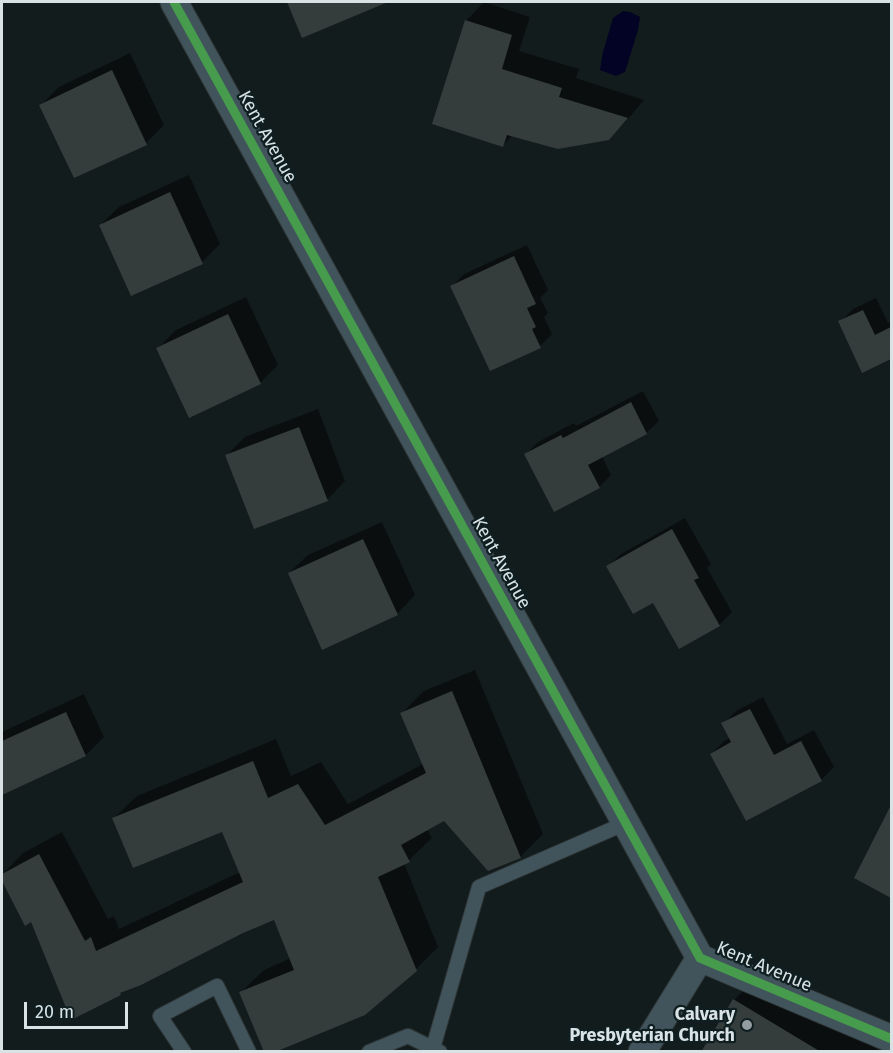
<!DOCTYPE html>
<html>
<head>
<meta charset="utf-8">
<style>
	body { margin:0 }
	#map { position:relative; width:893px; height:1053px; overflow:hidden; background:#131c1d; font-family:"Fira Sans",sans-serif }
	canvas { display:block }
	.frame { position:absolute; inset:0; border:3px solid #d9e3e5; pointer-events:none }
	.scale { position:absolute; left:24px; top:1002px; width:104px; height:27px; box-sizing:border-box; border:3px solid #d9e3e5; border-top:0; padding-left:8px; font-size:18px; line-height:21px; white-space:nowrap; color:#d9e3e5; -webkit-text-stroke:4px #0f1f21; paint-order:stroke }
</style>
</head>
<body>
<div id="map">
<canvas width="893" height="1053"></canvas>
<div class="frame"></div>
<div class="scale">20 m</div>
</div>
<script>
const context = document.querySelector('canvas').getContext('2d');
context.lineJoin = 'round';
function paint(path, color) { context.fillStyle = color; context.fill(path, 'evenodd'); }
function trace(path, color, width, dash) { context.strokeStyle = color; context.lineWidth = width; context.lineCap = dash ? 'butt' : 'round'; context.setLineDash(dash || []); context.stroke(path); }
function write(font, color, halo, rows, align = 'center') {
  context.font = font + ' "Fira Sans",sans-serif'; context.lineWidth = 4.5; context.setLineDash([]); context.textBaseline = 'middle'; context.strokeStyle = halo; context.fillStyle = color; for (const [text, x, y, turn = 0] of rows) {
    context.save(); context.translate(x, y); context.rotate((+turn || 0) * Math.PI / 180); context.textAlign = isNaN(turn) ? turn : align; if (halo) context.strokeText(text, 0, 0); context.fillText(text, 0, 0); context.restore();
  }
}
paint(new Path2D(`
	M 623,11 L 630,12 L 640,17 L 638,30 L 625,72 L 616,76 L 600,70 L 603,52 L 613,18 Z`), '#020325');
paint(new Path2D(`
	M 294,2 L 361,2 L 362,4 L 290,5 Z
	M 484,2 L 530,17 L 519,51 L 579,69 L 576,78 L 644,100 L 627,120 L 609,139 L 513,135 L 503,145 L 466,21 Z
	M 130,53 L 164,125 L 146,143 L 41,105 L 59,87 Z
	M 189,175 L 220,244 L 202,262 L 100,225 L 119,207 Z
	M 527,245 L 548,290 L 540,298 L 548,313 L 544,317 L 552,334 L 540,346 L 452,286 L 464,274 Z
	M 246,297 L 278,365 L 260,383 L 158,348 L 176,330 Z
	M 876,298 L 888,323 L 892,322 L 892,357 L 863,371 L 840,322 L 853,309 Z
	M 643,391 L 659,421 L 646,433 L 602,456 L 611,475 L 599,487 L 525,455 L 538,442 L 574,423 L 576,426 Z
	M 318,409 L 345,481 L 327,500 L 227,455 L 245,437 Z
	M 685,518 L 711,564 L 707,568 L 732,612 L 719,625 L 654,601 L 608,566 L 621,554 Z
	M 382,522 L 415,595 L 397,614 L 289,573 L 308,555 Z
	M 475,670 L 543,834 L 520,857 L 445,819 L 427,829 L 432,838 L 409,860 L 404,863 L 438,947 L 416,969 L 241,992 L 264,970 L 291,958 L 275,918 L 242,932 L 123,990 L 120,993 L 32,920 L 26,924 L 2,878 L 2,875 L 23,853 L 62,832 L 108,919 L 114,916 L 119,929 L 240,872 L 223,830 L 114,818 L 137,796 L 276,739 L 291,776 L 321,762 L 348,804 L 423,764 L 402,713 L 424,691 Z
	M 84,694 L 104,737 L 86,755 L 2,793 L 2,732 Z
	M 763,697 L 787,744 L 814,730 L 834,767 L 821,780 L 746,819 L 711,754 L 724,741 L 730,738 L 723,724 L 736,711 Z
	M 892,817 L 892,896 L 856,877 L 883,826 Z
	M 757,977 L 882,1052 L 703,1052 L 734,1000 Z`), '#0007');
paint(new Path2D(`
	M 287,2 L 388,2 L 302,38 Z
	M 465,20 L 512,35 L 502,69 L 562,88 L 559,97 L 628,118 L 609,140 L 558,149 L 507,135 L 503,147 L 432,124 Z
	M 112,70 L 147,145 L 74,178 L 39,105 Z
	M 170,192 L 203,264 L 131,296 L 99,225 Z
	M 514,256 L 536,304 L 527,308 L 536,327 L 532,329 L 541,348 L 490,371 L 450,286 Z
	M 863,310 L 875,335 L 891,327 L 891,359 L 862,373 L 838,321 Z
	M 228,314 L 261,384 L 189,418 L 156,348 Z
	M 631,402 L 647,434 L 588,465 L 600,488 L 554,512 L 524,454 L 561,435 L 563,438 Z
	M 299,427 L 328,501 L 254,529 L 225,455 Z
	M 672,529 L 699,578 L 694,580 L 720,626 L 679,649 L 653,603 L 633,614 L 606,566 Z
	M 363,539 L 398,615 L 322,650 L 288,573 Z
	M 452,691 L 521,858 L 488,871 L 444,821 L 401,845 L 410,862 L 378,877 L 417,971 L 365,1015 L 275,1052 L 264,1052 L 239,992 L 294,970 L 274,920 L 243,933 L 141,985 L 120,993 L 121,995 L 71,1020 L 31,922 L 25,926 L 2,881 L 2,874 L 39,854 L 85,941 L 91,937 L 96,951 L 243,882 L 222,832 L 133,868 L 112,818 L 253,761 L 268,798 L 298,784 L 325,825 L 426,773 L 400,713 Z
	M 750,709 L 774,755 L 801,741 L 822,781 L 746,821 L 710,754 L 731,742 L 721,723 Z
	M 66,712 L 86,756 L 2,795 L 2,741 Z
	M 891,805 L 891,898 L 854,878 Z
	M 733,999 L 821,1052 L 701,1052 Z`), '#353c3c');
const lane = new Path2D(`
	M 433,1048 L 479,887 L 626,823
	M 184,1052 L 160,1016 L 217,986 L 249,1052
	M 369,1052 L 408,1036 L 440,1052`);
const street = new Path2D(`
	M 174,2 L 700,958 L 892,1039
	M 642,1052 L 700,958`);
trace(lane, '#303738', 16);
trace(street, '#303738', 29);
trace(lane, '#41545b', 14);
trace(street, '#41545b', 27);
trace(new Path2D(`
	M 174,2 L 700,958 L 892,1039`), '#469c4c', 9);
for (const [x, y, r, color] of [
	[747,1025,6,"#949d9f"]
]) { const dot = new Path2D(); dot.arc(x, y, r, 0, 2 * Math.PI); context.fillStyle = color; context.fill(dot); trace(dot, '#0f1f21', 2); }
write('18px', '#d9e3e5', '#0f1f21', [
	["Kent Avenue",267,137,61],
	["Kent Avenue",501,563,61],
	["Kent Avenue",764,967,23]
]);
write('bold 18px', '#d9e3e5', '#0f1f21', [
	["Calvary",735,1015],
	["Presbyterian Church",735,1036]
], 'right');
</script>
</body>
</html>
